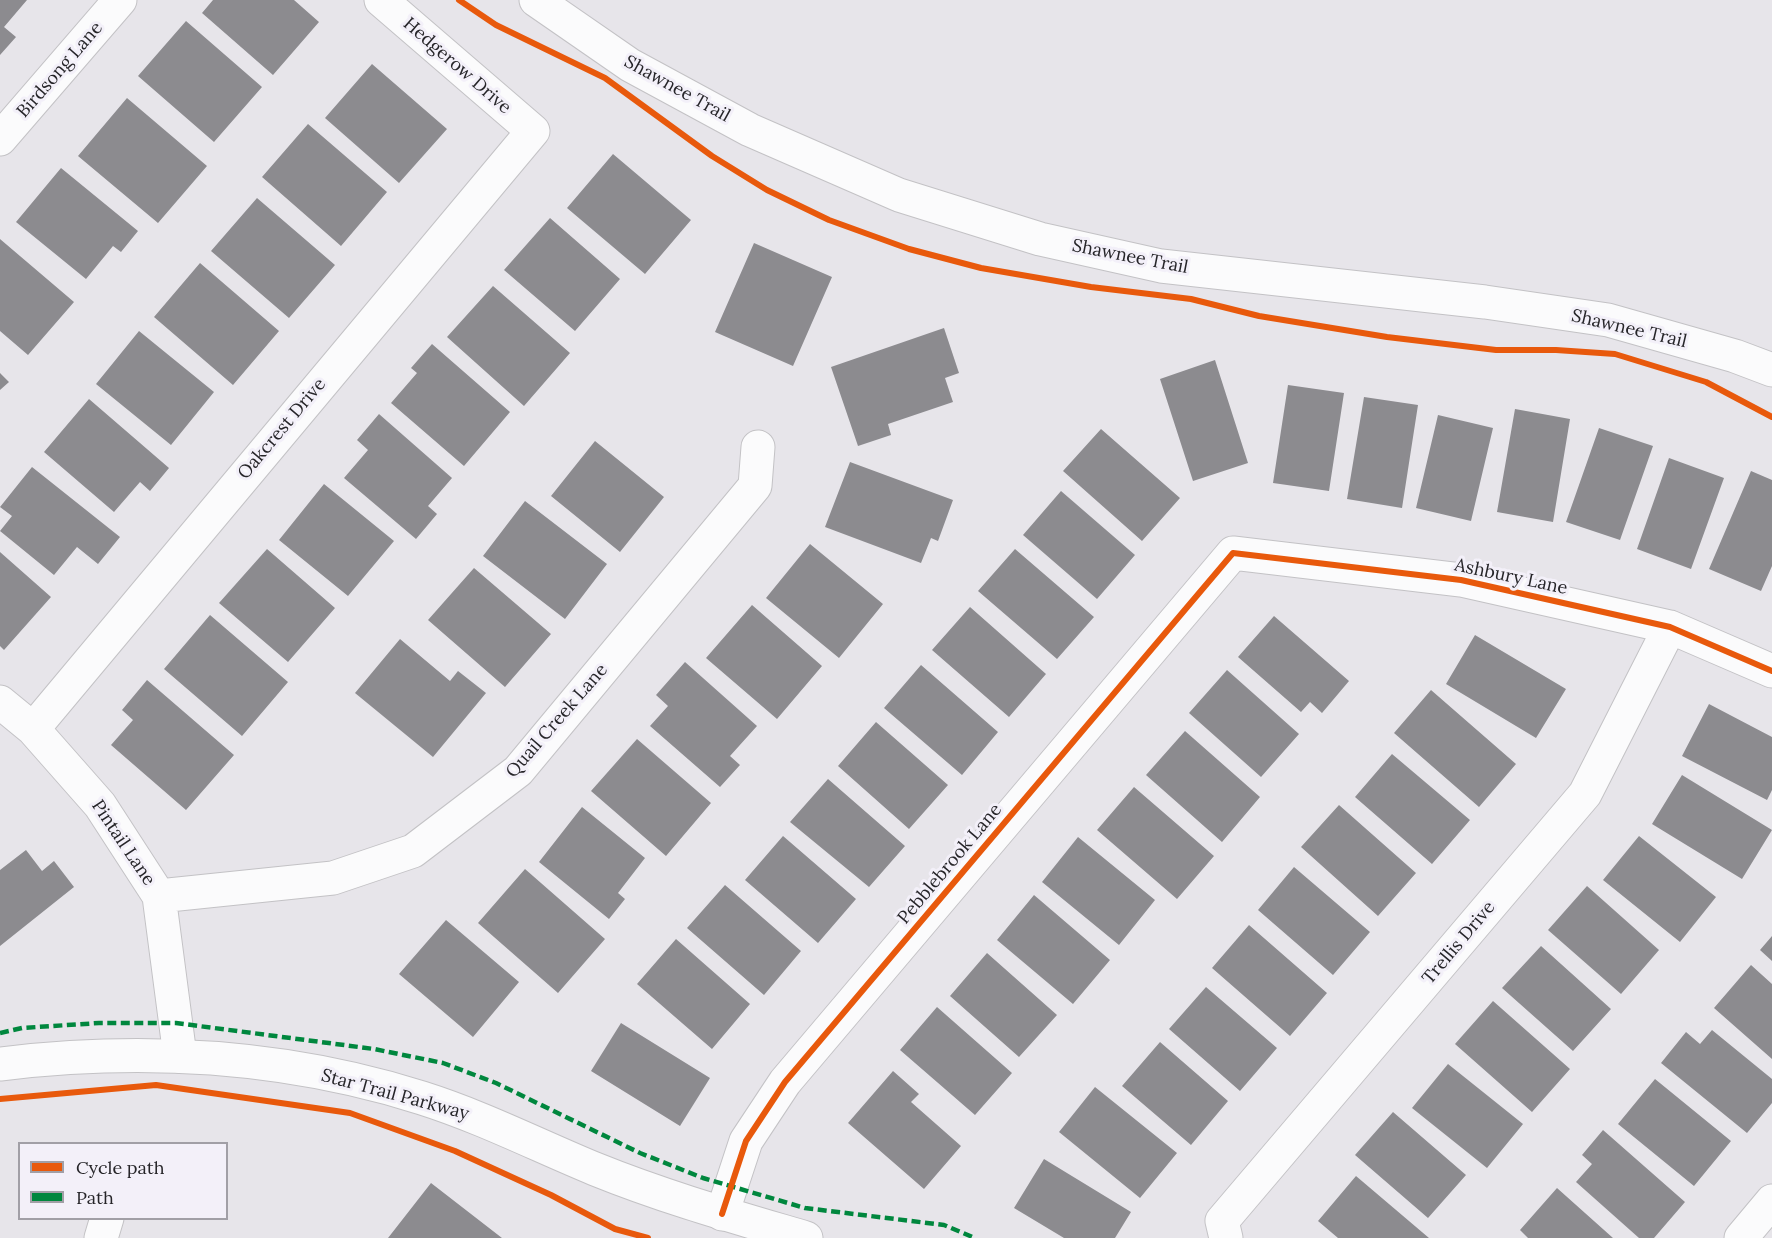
<!DOCTYPE html>
<html>
<head>
<meta charset="utf-8">
<style>
	body { margin:0 }
	#map { position:relative; width:1772px; height:1238px; overflow:hidden; background:#e7e5ea; font-family:Lora,serif }
	canvas { display:block }
	.legend { position:absolute; left:18px; top:1142px; width:210px; height:78px; box-sizing:border-box; background:#f3f0f9; border:2px solid #a19fa6; margin:0; padding:8px 10px; list-style:none; font-size:18px; color:#262529 }
	.legend li { display:flex; align-items:center; gap:12px; height:30px }
	.legend b { width:30px; border:2px solid #a19fa6 }
</style>
</head>
<body>
<div id="map">
<canvas width="1772" height="1238"></canvas>
<ul class="legend">
<li><b style="height:8px;background:#e8590c"></b>Cycle path</li>
<li><b style="height:8px;background:#00873e"></b>Path</li>
</ul>
</div>
<script>
const context = document.querySelector('canvas').getContext('2d');
context.lineJoin = 'round';
function paint(path, color) { context.fillStyle = color; context.fill(path, 'evenodd'); }
function trace(path, color, width, dash) { context.strokeStyle = color; context.lineWidth = width; context.lineCap = dash ? 'butt' : 'round'; context.setLineDash(dash || []); context.stroke(path); }
function write(font, color, halo, rows, align = 'center') {
  context.font = font + ' Lora,serif'; context.lineWidth = 6; context.setLineDash([]); context.textBaseline = 'middle'; context.strokeStyle = halo; context.fillStyle = color; for (const [text, x, y, turn = 0] of rows) {
    context.save(); context.translate(x, y); context.rotate((+turn || 0) * Math.PI / 180); context.textAlign = isNaN(turn) ? turn : align; if (halo) context.strokeText(text, 0, 0); context.fillText(text, 0, 0); context.restore();
  }
}
paint(new Path2D(`
	M 0,0 L 27,0 L 4,27 L 16,37 L 0,55 Z
	M 213,0 L 294,0 L 319,22 L 273,75 L 202,13 Z
	M 186,21 L 262,87 L 214,142 L 138,76 Z
	M 372,64 L 447,129 L 399,183 L 325,118 Z
	M 127,98 L 207,166 L 158,223 L 78,156 Z
	M 308,124 L 387,192 L 341,246 L 262,177 Z
	M 613,154 L 691,220 L 645,274 L 567,208 Z
	M 61,168 L 138,231 L 121,252 L 113,246 L 86,279 L 16,222 Z
	M 257,198 L 335,265 L 289,318 L 211,251 Z
	M 550,218 L 620,279 L 575,331 L 504,270 Z
	M 0,239 L 74,302 L 28,355 L 0,331 Z
	M 754,243 L 832,277 L 793,366 L 715,332 Z
	M 200,263 L 279,331 L 233,385 L 154,317 Z
	M 493,286 L 570,353 L 524,406 L 447,337 Z
	M 944,328 L 959,373 L 945,378 L 953,402 L 888,424 L 891,435 L 858,446 L 831,367 Z
	M 139,331 L 214,392 L 171,445 L 96,384 Z
	M 432,344 L 510,412 L 464,466 L 391,403 L 417,373 L 411,368 Z
	M 1215,360 L 1248,463 L 1193,481 L 1160,379 Z
	M 0,373 L 9,382 L 0,390 Z
	M 1288,385 L 1344,393 L 1329,491 L 1273,483 Z
	M 1364,397 L 1418,405 L 1402,508 L 1347,499 Z
	M 89,399 L 169,468 L 150,491 L 140,482 L 114,512 L 44,452 Z
	M 1515,409 L 1570,419 L 1553,522 L 1497,512 Z
	M 379,414 L 452,478 L 428,506 L 437,514 L 416,539 L 344,478 L 368,450 L 357,440 Z
	M 1438,415 L 1493,428 L 1471,521 L 1416,508 Z
	M 1599,428 L 1653,446 L 1620,540 L 1566,522 Z
	M 1101,429 L 1180,498 L 1142,541 L 1063,471 Z
	M 595,441 L 664,497 L 620,552 L 551,496 Z
	M 1669,458 L 1724,478 L 1691,569 L 1637,549 Z
	M 850,462 L 953,500 L 938,541 L 931,538 L 921,563 L 825,527 Z
	M 32,467 L 120,537 L 98,564 L 77,547 L 54,575 L 0,531 L 12,516 L 0,507 Z
	M 1751,471 L 1772,480 L 1772,566 L 1761,591 L 1709,569 Z
	M 324,484 L 394,541 L 348,596 L 279,540 Z
	M 1061,491 L 1135,555 L 1097,599 L 1023,535 Z
	M 525,501 L 607,564 L 565,619 L 483,556 Z
	M 810,544 L 883,604 L 839,658 L 766,598 Z
	M 267,549 L 335,608 L 288,662 L 219,603 Z
	M 1015,549 L 1094,617 L 1057,659 L 978,591 Z
	M 0,552 L 51,597 L 4,650 L 0,646 Z
	M 474,568 L 551,634 L 505,687 L 428,620 Z
	M 752,605 L 822,666 L 777,719 L 706,658 Z
	M 970,607 L 1046,674 L 1009,717 L 932,650 Z
	M 210,615 L 288,682 L 242,736 L 164,669 Z
	M 1274,616 L 1349,681 L 1322,713 L 1310,702 L 1301,712 L 1238,657 Z
	M 1475,635 L 1566,689 L 1536,738 L 1446,684 Z
	M 400,639 L 450,681 L 458,671 L 486,693 L 433,757 L 355,693 Z
	M 685,662 L 757,726 L 730,756 L 740,765 L 720,787 L 650,726 L 668,706 L 656,695 Z
	M 921,665 L 998,732 L 962,775 L 884,708 Z
	M 1227,670 L 1299,734 L 1261,777 L 1189,713 Z
	M 147,680 L 234,755 L 186,810 L 111,745 L 133,720 L 122,710 Z
	M 1431,690 L 1516,764 L 1479,807 L 1394,733 Z
	M 1709,704 L 1772,737 L 1772,790 L 1767,800 L 1682,756 Z
	M 876,722 L 948,785 L 909,829 L 838,766 Z
	M 1185,731 L 1260,797 L 1222,842 L 1146,775 Z
	M 637,739 L 711,803 L 666,856 L 591,791 Z
	M 1392,754 L 1470,820 L 1432,864 L 1355,797 Z
	M 1682,775 L 1772,830 L 1742,879 L 1652,824 Z
	M 828,779 L 905,846 L 869,887 L 790,822 Z
	M 1134,787 L 1214,856 L 1177,899 L 1097,830 Z
	M 1339,805 L 1416,873 L 1378,916 L 1301,847 Z
	M 582,807 L 645,858 L 618,893 L 625,899 L 609,919 L 539,862 Z
	M 783,836 L 856,899 L 818,943 L 745,880 Z
	M 1639,836 L 1716,897 L 1680,942 L 1603,880 Z
	M 1078,837 L 1155,900 L 1119,945 L 1042,882 Z
	M 26,850 L 42,871 L 54,861 L 74,887 L 0,946 L 0,870 Z
	M 1294,867 L 1370,932 L 1333,975 L 1258,910 Z
	M 525,869 L 605,939 L 558,993 L 478,923 Z
	M 725,885 L 801,951 L 764,995 L 687,928 Z
	M 1587,886 L 1659,950 L 1621,994 L 1548,930 Z
	M 1034,895 L 1110,960 L 1073,1004 L 997,940 Z
	M 446,920 L 519,982 L 473,1037 L 399,974 Z
	M 1249,925 L 1327,993 L 1290,1036 L 1212,968 Z
	M 1772,936 L 1772,961 L 1760,950 Z
	M 676,939 L 750,1004 L 712,1049 L 637,984 Z
	M 1541,946 L 1611,1009 L 1573,1051 L 1502,988 Z
	M 987,953 L 1057,1015 L 1019,1057 L 950,996 Z
	M 1751,965 L 1772,984 L 1772,1059 L 1714,1008 Z
	M 1206,987 L 1277,1048 L 1240,1091 L 1169,1029 Z
	M 1493,1001 L 1570,1069 L 1532,1112 L 1455,1044 Z
	M 937,1007 L 1012,1073 L 975,1115 L 900,1050 Z
	M 621,1023 L 710,1078 L 680,1126 L 591,1071 Z
	M 1712,1030 L 1772,1079 L 1772,1103 L 1747,1133 L 1661,1063 L 1686,1032 L 1700,1044 Z
	M 1160,1042 L 1228,1101 L 1191,1145 L 1122,1086 Z
	M 1448,1064 L 1523,1124 L 1487,1168 L 1412,1108 Z
	M 893,1071 L 919,1094 L 911,1102 L 961,1146 L 924,1189 L 848,1123 Z
	M 1655,1079 L 1731,1141 L 1694,1186 L 1618,1124 Z
	M 1095,1087 L 1177,1153 L 1140,1198 L 1059,1132 Z
	M 1393,1112 L 1466,1175 L 1428,1218 L 1355,1155 Z
	M 1603,1130 L 1685,1202 L 1654,1238 L 1639,1238 L 1576,1182 L 1592,1164 L 1582,1155 Z
	M 1044,1159 L 1131,1212 L 1115,1238 L 1064,1238 L 1014,1208 Z
	M 1356,1176 L 1429,1238 L 1338,1238 L 1318,1221 Z
	M 431,1183 L 502,1238 L 388,1238 Z
	M 1557,1188 L 1613,1238 L 1528,1238 L 1520,1230 Z`), '#8c8b8f');
const minor = new Path2D(`
	M 0,139 L 120,0
	M 0,702 L 33,729 L 100,805 L 159,896 L 180,1056
	M 33,729 L 533,131 L 381,0
	M 159,896 L 333,878 L 413,851 L 518,771 L 755,486 L 758,447
	M 722,1214 L 746,1141 L 785,1082 L 1233,553 L 1461,580 L 1670,627 L 1772,671
	M 101,1238 L 107,1218
	M 1226,1238 L 1222,1221 L 1585,794 L 1670,627
	M 1741,1238 L 1772,1201`);
const tertiary = new Path2D(`
	M 536,0 L 630,65 L 750,130 L 899,195 L 1040,239 L 1161,266 L 1485,302 L 1608,320 L 1735,356 L 1772,370
	M 0,1064 C 142,1047 286,1055 422,1098 C 482,1117 537,1145 595,1169 C 664,1197 735,1217 806,1238`);
trace(minor, '#c3c2c5', 35);
trace(tertiary, '#c3c2c5', 35);
trace(minor, '#fbfbfc', 33);
trace(tertiary, '#fbfbfc', 33);
trace(new Path2D(`
	M 0,1033 L 22,1028 L 99,1023 L 176,1023 L 374,1049 L 443,1063 L 496,1083 L 640,1153 L 703,1178 L 805,1208 L 944,1225 L 975,1238`), '#00873e', 4.5, [9, 4.5]);
trace(new Path2D(`
	M 459,0 L 496,25 L 605,78 L 712,156 L 767,190 L 829,220 L 909,249 L 981,268 L 1091,287 L 1191,299 L 1259,316 L 1387,337 L 1496,350 L 1556,350 L 1615,354 L 1706,382 L 1772,417
	M 0,1099 L 156,1085 L 350,1113 L 455,1151 L 551,1195 L 615,1229 L 648,1238
	M 722,1214 L 746,1141 L 785,1082 L 1233,553 L 1461,580 L 1670,627 L 1772,671`), '#e8590c', 6);
write('18px', '#262529', '#f3f0f9', [
	["Hedgerow Drive",457,66,41],
	["Birdsong Lane",60,70,-49],
	["Shawnee Trail",677,89,29],
	["Shawnee Trail",1130,257,11],
	["Shawnee Trail",1629,329,13],
	["Oakcrest Drive",282,429,-50],
	["Ashbury Lane",1511,577,12],
	["Quail Creek Lane",557,721,-49],
	["Pintail Lane",123,843,56],
	["Pebblebrook Lane",950,864,-50],
	["Trellis Drive",1459,943,-50],
	["Star Trail Parkway",395,1095,15]
]);
</script>
</body>
</html>
